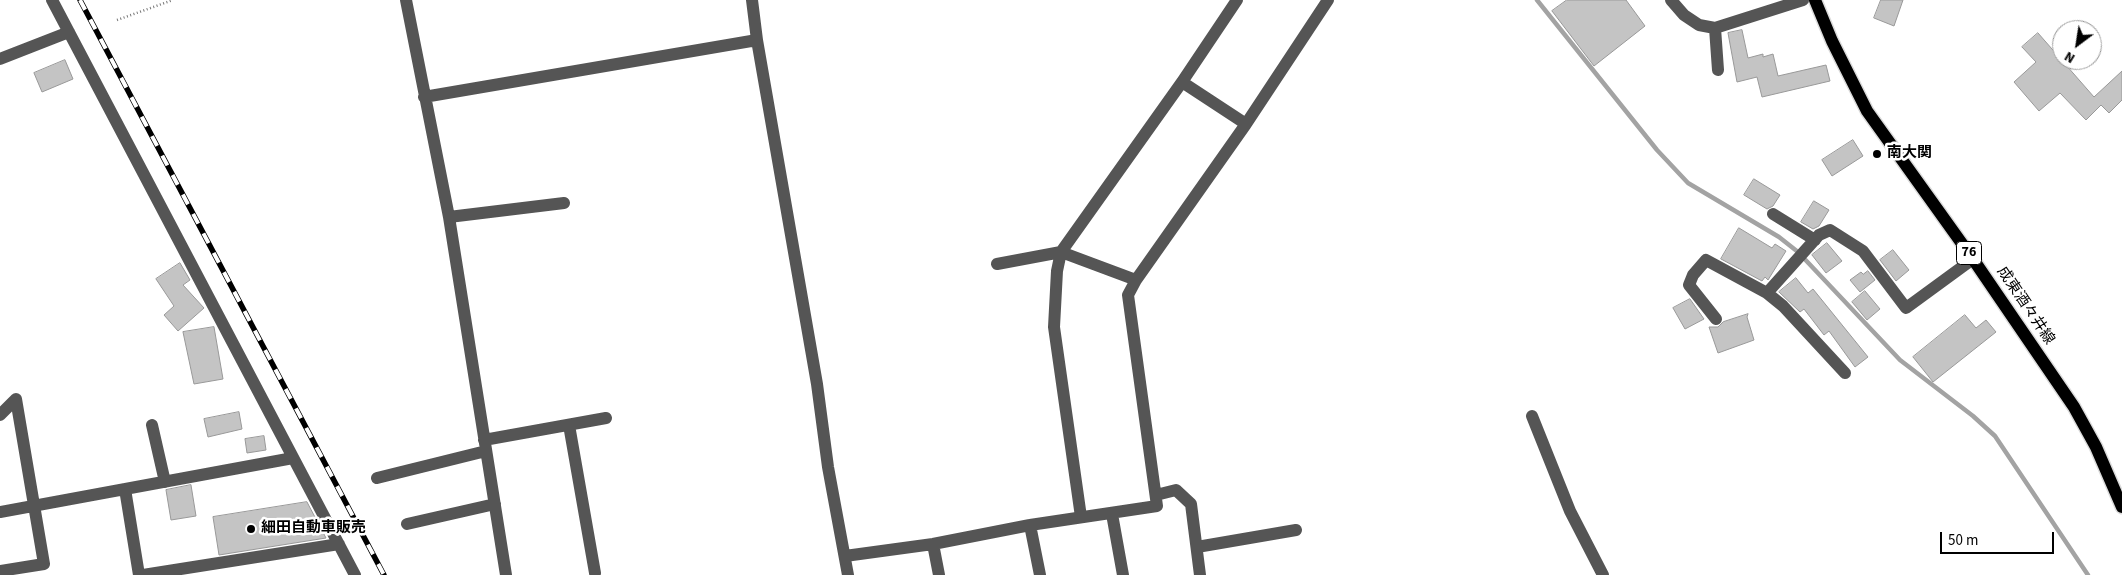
<!DOCTYPE html>
<html>
<head>
<meta charset="utf-8">
<style>
	body { margin:0 }
	#map { position:relative; width:2122px; height:575px; overflow:hidden; background:#fff; font-family:"Source Sans 3",sans-serif }
	canvas { display:block }
	.north { position:absolute; left:2052px; top:20px; width:50px; height:50px; box-sizing:border-box; background:#fff; border:1px solid #999; border-radius:50%; rotate:211deg; font-size:14px; font-weight:700; line-height:20px; text-align:center; color:#000 }
	.north::after { content:''; display:block; margin:auto; width:18px; height:22px; background:#000; clip-path:polygon(50% 0,100% 100%,50% 72%,0 100%) }
	.scale { position:absolute; left:1940px; top:532px; width:114px; height:22px; box-sizing:border-box; border:2px solid #000; border-top:0; padding-left:6px; font-size:15px; line-height:18px; white-space:nowrap; color:#000; -webkit-text-stroke:4px #fff; paint-order:stroke }
</style>
</head>
<body>
<div id="map">
<canvas width="2122" height="575"></canvas>
<div class="north">N</div>
<div class="scale">50 m</div>
</div>
<script>
const context = document.querySelector('canvas').getContext('2d');
context.lineJoin = 'round';
function trace(path, color, width, dash) { context.strokeStyle = color; context.lineWidth = width; context.lineCap = dash ? 'butt' : 'round'; context.setLineDash(dash || []); context.stroke(path); }
function paint(path, color) { context.fillStyle = color; context.fill(path, 'evenodd'); }
function write(font, color, halo, rows, align = 'center') {
  context.font = font + ' "Source Sans 3","Noto Sans JP",sans-serif'; context.lineWidth = 5; context.setLineDash([]); context.textBaseline = 'middle'; context.strokeStyle = halo; context.fillStyle = color; for (const [text, x, y, turn = 0] of rows) {
    context.save(); context.translate(x, y); context.rotate((+turn || 0) * Math.PI / 180); context.textAlign = isNaN(turn) ? turn : align; if (halo) context.strokeText(text, 0, 0); context.fillText(text, 0, 0); context.restore();
  }
}
trace(new Path2D(`
	M 1537,0 L 1657,150 L 1688,183 L 1779,237 L 1798,252 L 1900,360 L 1973,416 L 1995,436 L 2088,575`), '#a3a3a3', 4.5);
const building = new Path2D(`
	M 1567,0 L 1626,0 L 1645,26 L 1594,66 L 1552,11 Z
	M 1881,0 L 1903,0 L 1894,26 L 1874,18 Z
	M 1742,30 L 1748,58 L 1763,54 L 1763,57 L 1773,54 L 1778,76 L 1826,65 L 1830,81 L 1762,97 L 1757,77 L 1737,82 L 1728,33 Z
	M 2038,33 L 2094,97 L 2122,71 L 2122,100 L 2109,113 L 2101,105 L 2086,120 L 2060,93 L 2039,111 L 2014,82 L 2036,62 L 2022,47 Z
	M 65,60 L 73,79 L 42,92 L 34,73 Z
	M 1853,140 L 1863,156 L 1832,176 L 1822,160 Z
	M 1754,179 L 1780,195 L 1773,206 L 1767,209 L 1744,195 Z
	M 1814,201 L 1829,210 L 1819,226 L 1813,229 L 1801,222 Z
	M 1739,228 L 1772,248 L 1775,244 L 1786,251 L 1768,280 L 1765,277 L 1762,281 L 1721,259 Z
	M 1827,243 L 1842,261 L 1826,273 L 1812,255 Z
	M 1893,250 L 1909,270 L 1896,281 L 1880,260 Z
	M 180,263 L 190,280 L 183,285 L 204,308 L 178,331 L 164,315 L 174,306 L 156,279 Z
	M 1868,271 L 1875,280 L 1860,292 L 1850,280 L 1861,272 L 1863,274 Z
	M 1796,278 L 1808,293 L 1813,289 L 1868,357 L 1855,367 L 1829,331 L 1824,335 L 1804,309 L 1800,312 L 1779,292 Z
	M 1865,291 L 1880,309 L 1867,320 L 1852,302 Z
	M 1690,299 L 1704,319 L 1685,329 L 1673,308 Z
	M 1748,314 L 1747,317 L 1754,340 L 1718,353 L 1709,327 L 1718,327 L 1723,322 Z
	M 1965,315 L 1976,328 L 1986,320 L 1996,332 L 1933,382 L 1913,357 Z
	M 214,327 L 223,379 L 194,384 L 183,332 Z
	M 239,412 L 242,429 L 208,437 L 204,419 Z
	M 264,436 L 266,450 L 247,453 L 245,439 Z
	M 191,485 L 196,516 L 171,520 L 166,490 Z
	M 307,502 L 326,538 L 219,555 L 213,517 Z`);
paint(building, '#c4c4c4');
trace(building, '#999', 1);
const major = new Path2D(`
	M 1815,0 L 1832,41 L 1867,111 L 1973,259 L 2074,407 L 2096,447 L 2122,507`);
trace(major, '#dbdbdb', 15);
trace(new Path2D(`
	M 117,20 L 173,0`), '#777', 2.5, [1, 2.5]);
trace(new Path2D(`
	M 52,0 L 355,575
	M 406,0 L 449,217 L 506,575
	M 752,0 L 757,40 L 817,384 L 828,467 L 848,575
	M 1671,0 L 1684,15 L 1699,25 L 1715,28 L 1803,0
	M 1715,28 L 1718,70
	M 0,59 L 69,32
	M 1182,82 L 1246,124
	M 424,97 L 757,40
	M 1773,214 L 1815,240
	M 449,217 L 564,203
	M 997,264 L 1061,252 L 1136,280
	M 1767,293 L 1819,235 L 1830,230 L 1863,251 L 1906,308 L 1973,259
	M 1716,319 L 1689,285 L 1693,275 L 1706,260 L 1767,293 L 1783,306 L 1845,373
	M 0,415 L 16,399 L 44,564 L 0,571
	M 1532,416 L 1570,511 L 1603,575
	M 152,425 L 165,482
	M 569,425 L 595,573
	M 484,440 L 606,418
	M 377,478 L 486,451
	M 125,489 L 139,575
	M 1156,495 L 1176,490 L 1191,504 L 1200,575
	M 0,512 L 293,458
	M 1112,514 L 1123,575
	M 1081,517 L 1054,327 L 1057,271 L 1061,252 L 1182,82 L 1237,0
	M 407,524 L 495,504
	M 1030,525 L 1040,575
	M 933,544 L 939,575
	M 1197,547 L 1296,530
	M 845,556 L 933,544 L 1030,525 L 1157,506 L 1128,295 L 1136,280 L 1246,124 L 1328,0
	M 143,575 L 339,544`), '#555', 12);
trace(major, '#000', 12);
const rail = new Path2D(`
	M 80,0 L 384,575`);
trace(rail, '#000', 5.5);
trace(rail, '#fff', 4, [11]);
for (const [x, y, r, color] of [
	[1877,154,5,"#000"],
	[251,529,5,"#000"]
]) { const dot = new Path2D(); dot.arc(x, y, r, 0, 2 * Math.PI); context.fillStyle = color; context.fill(dot); trace(dot, '#fff', 2); }
for (const [x, y, w] of [
	[1969,253,25]
]) { const box = new Path2D(); box.roundRect(x - w / 2, y - 11.5, w, 23, 4); context.fillStyle = '#fff'; context.fill(box); trace(box, '#000', 1); }
write('bold 14px', '#000', null, [
	["76",1969,253]
]);
write('bold 15px', '#000', '#fff', [
	["南大関",1887,154],
	["細田自動車販売",261,529]
], 'left');
write('15px', '#000', '#fff', [
	["成東酒々井線",2025,306,56]
]);
</script>
</body>
</html>
